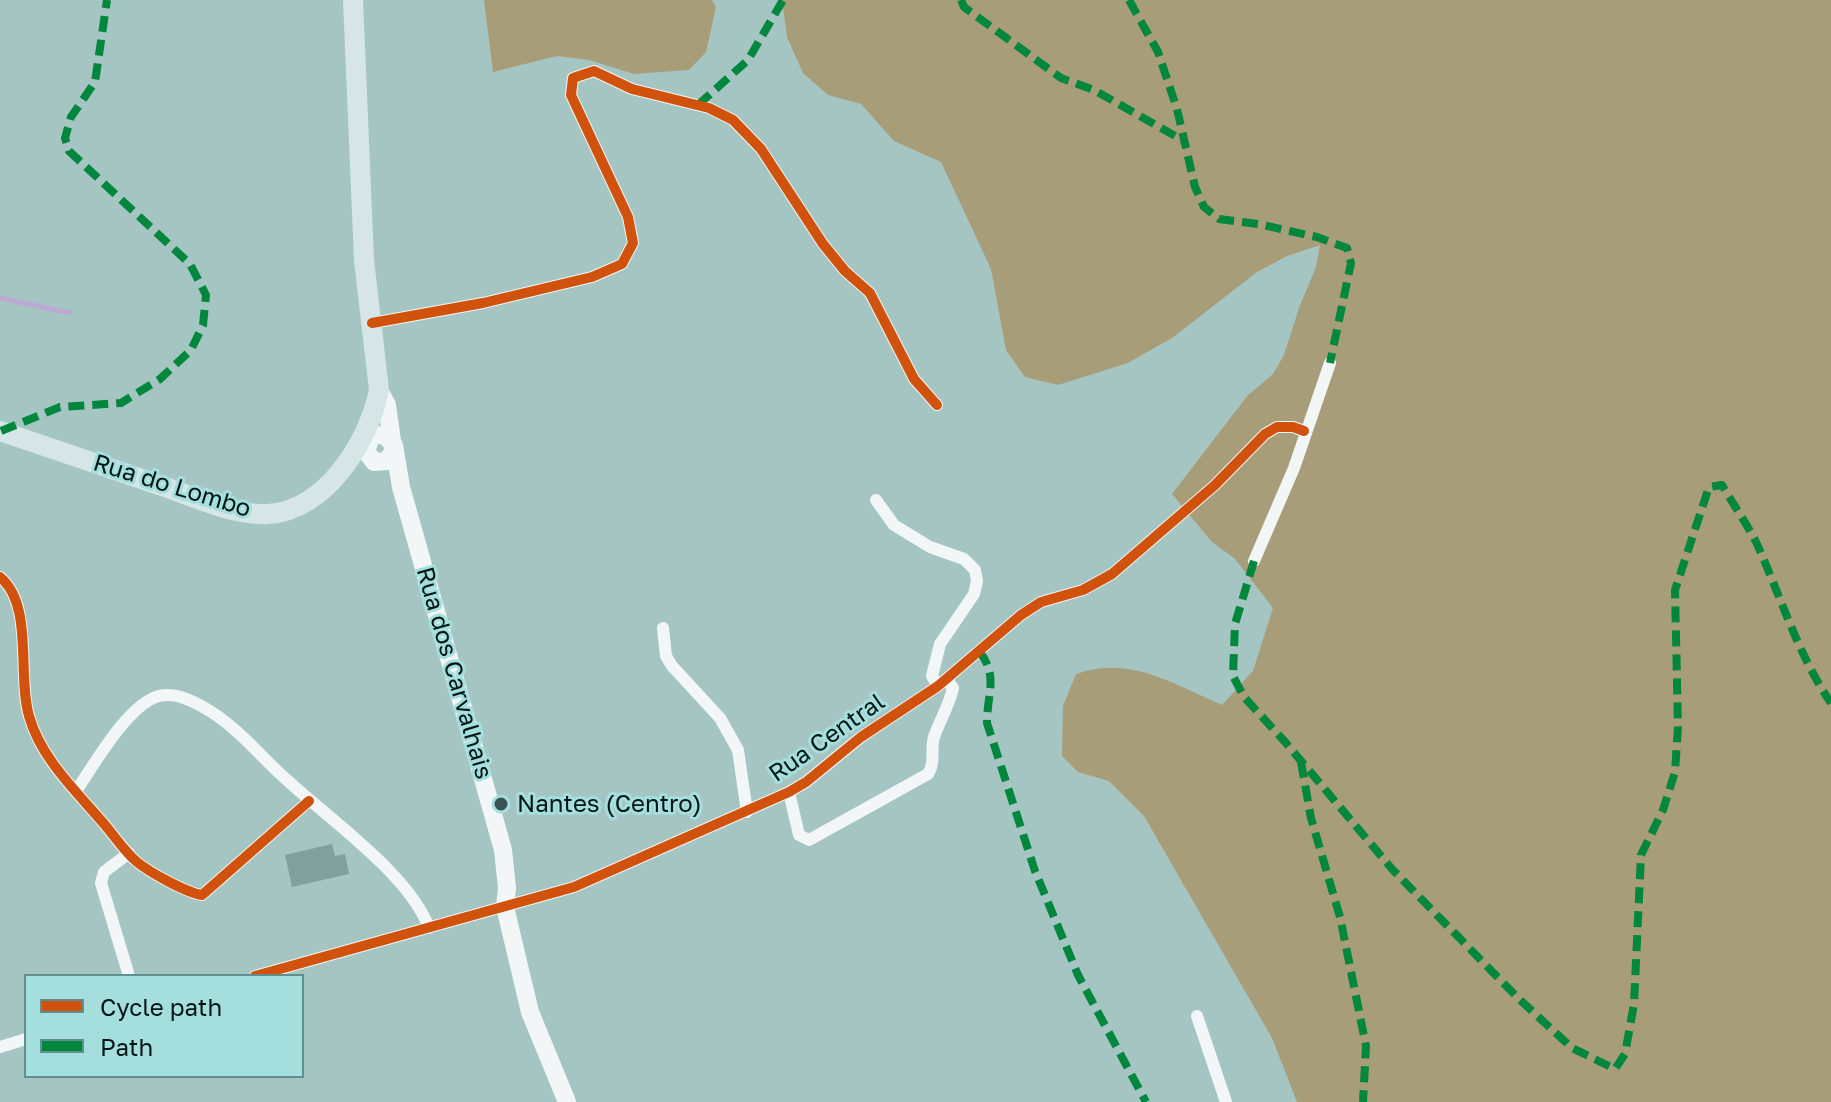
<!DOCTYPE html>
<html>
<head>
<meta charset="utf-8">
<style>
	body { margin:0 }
	#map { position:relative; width:1831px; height:1102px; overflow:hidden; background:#a5c5c3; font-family:"Golos Text",sans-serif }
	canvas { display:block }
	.legend { position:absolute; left:24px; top:974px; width:280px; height:104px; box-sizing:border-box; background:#a5dfdd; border:2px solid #638e8d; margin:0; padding:10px 14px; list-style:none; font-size:24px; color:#001515 }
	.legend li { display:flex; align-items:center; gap:16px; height:40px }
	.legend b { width:40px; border:2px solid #638e8d }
</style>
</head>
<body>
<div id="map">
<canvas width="1831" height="1102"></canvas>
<ul class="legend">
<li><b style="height:10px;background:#d1520d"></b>Cycle path</li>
<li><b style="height:10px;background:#00873e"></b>Path</li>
</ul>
</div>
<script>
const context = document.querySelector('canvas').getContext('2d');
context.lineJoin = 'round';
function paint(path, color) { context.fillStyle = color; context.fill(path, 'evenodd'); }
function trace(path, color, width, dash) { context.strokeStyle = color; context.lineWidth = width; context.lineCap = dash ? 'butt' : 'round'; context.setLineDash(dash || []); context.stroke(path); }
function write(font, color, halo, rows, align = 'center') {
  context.font = font + ' "Golos Text",sans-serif'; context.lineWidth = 6; context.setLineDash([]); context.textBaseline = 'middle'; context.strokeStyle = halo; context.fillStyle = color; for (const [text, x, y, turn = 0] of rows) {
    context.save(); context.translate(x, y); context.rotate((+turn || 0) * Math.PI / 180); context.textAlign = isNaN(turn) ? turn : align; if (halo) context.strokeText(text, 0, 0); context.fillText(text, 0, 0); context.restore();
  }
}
paint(new Path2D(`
	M 484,0 L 712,0 L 716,7 L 706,52 L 689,70 L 634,74 L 589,60 L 557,56 L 493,72 Z
	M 782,0 L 1831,0 L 1831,1102 L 1297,1102 L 1272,1038 L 1144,816 L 1109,781 L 1078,772 L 1062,756 L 1063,706 L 1076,674 C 1129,655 1173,684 1222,705 L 1253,671 L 1273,608 L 1235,559 L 1212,542 L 1172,494 L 1248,395 L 1273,374 L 1284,355 L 1299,308 L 1316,267 L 1320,245 L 1287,256 L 1257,272 L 1172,338 L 1128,363 L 1058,385 L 1025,377 L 1006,350 L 991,269 L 941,162 L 894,141 L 861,104 L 828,95 L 803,73 L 787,37 Z`), '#a89d79');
trace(new Path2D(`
	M 0,298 L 70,313`), '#bba8d3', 5);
paint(new Path2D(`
	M 332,844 L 335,856 L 345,854 L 349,874 L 292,887 L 285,855 Z`), '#80a19b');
trace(new Path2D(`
	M 372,323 L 483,303 L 592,277 L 622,264 L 633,243 L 628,217 L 571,95 L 573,78 L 594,71 L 632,89 L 709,108 L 733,120 L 761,149 L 823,244 L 845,271 L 870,293 L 914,379 L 937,405
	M 876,500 L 894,525 L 930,547 L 964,559 L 975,570 L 977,581 L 974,594 L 940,644 L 932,676 L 938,686
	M 1254,561 L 1294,468 L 1330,363
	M 0,577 C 34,605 17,675 29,716 C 41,759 77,792 105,825 C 115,837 125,852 137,862 C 149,872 187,893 202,895 L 309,801
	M 663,628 L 666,656 L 672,666 L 720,718 L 738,750 L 747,812
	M 76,791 C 94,765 128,704 159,696 C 177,692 195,702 210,711 C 240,730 261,757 287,780 C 329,819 410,875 429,928
	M 789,792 L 799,835 L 809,840 L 928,774 C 936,761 930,750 934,737 C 940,720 949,706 953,688 L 946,679
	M 129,853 L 104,872 L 101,883 L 129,976
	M 255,976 L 574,887 L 789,792 L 806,782 L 861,737 L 938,686 L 1021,615 L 1041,602 L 1083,590 L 1112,574 L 1215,485 L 1265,434 L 1277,427 L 1293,427 L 1304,431
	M 1197,1016 L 1226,1102
	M 0,1047 L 26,1039`), '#f2f6f6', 12);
trace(new Path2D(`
	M 379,390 L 387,405 L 392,441
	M 370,440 L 366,451 L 374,462 L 387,461 L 394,450
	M 366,451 L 364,436 L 384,435 L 394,445 L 401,487 L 503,850 L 507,888 L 505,907 L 530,1012 L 567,1102`), '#f2f6f6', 18);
trace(new Path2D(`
	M 0,431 C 56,450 112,469 168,488 C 199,499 235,516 268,514 C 326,511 369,441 379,390 L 364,260 L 353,0`), '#d6e6e6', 20);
trace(new Path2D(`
	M 961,0 L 964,7 L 1061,78 L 1094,90 L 1184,141
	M 1129,0 L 1158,52 L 1177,109 L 1195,187 L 1204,207 L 1219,219 L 1258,224 L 1317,237 L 1347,248 L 1351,263 L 1330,363
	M 698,105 L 748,60 L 783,0
	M 1,431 L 60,407 L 121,403 L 160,379 L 191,350 L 203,325 L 206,295 L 190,264 L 69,151 L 65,138 L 71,117 L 95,82 L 107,0
	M 1254,561 L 1235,624 L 1233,676 L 1244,697 L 1286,743 L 1392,869 L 1517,997 L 1572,1048 L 1615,1069 L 1625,1054 L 1634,1004 L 1641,855 L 1663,810 L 1675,772 L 1678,727 L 1675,590 L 1709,487 L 1722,485 C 1733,504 1747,524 1757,544 C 1781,597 1798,655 1831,703
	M 979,651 C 999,676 987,693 987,723 L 1035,871 L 1078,975 L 1146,1102
	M 1301,762 L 1311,818 L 1340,917 L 1366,1046 L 1363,1102`), '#00873e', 8, [16, 8]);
trace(new Path2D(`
	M 372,323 L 483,303 L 592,277 L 622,264 L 633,243 L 628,217 L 571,95 L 573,78 L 594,71 L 632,89 L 709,108 L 733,120 L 761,149 L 823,244 L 845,271 L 870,293 L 914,379 L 937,405
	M 0,577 C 34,605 17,675 29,716 C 41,759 77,792 105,825 C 115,837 125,852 137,862 C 149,872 187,893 202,895 L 309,801
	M 255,976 L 574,887 L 789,792 L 806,782 L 861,737 L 938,686 L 1021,615 L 1041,602 L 1083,590 L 1112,574 L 1215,485 L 1265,434 L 1277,427 L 1293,427 L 1304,431`), '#d1520d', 10);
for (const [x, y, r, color] of [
	[501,804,8,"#3a5352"]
]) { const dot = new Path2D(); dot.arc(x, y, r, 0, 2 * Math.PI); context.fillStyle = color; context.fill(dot); trace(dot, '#a5dfdd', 3); }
write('24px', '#001515', '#a5dfdd', [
	["Rua do Lombo",172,486,17],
	["Rua dos Carvalhais",454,673,74],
	["Rua Central",827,738,-35]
]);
write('24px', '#001515', '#a5dfdd', [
	["Nantes (Centro)",517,804]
], 'left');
</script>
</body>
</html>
